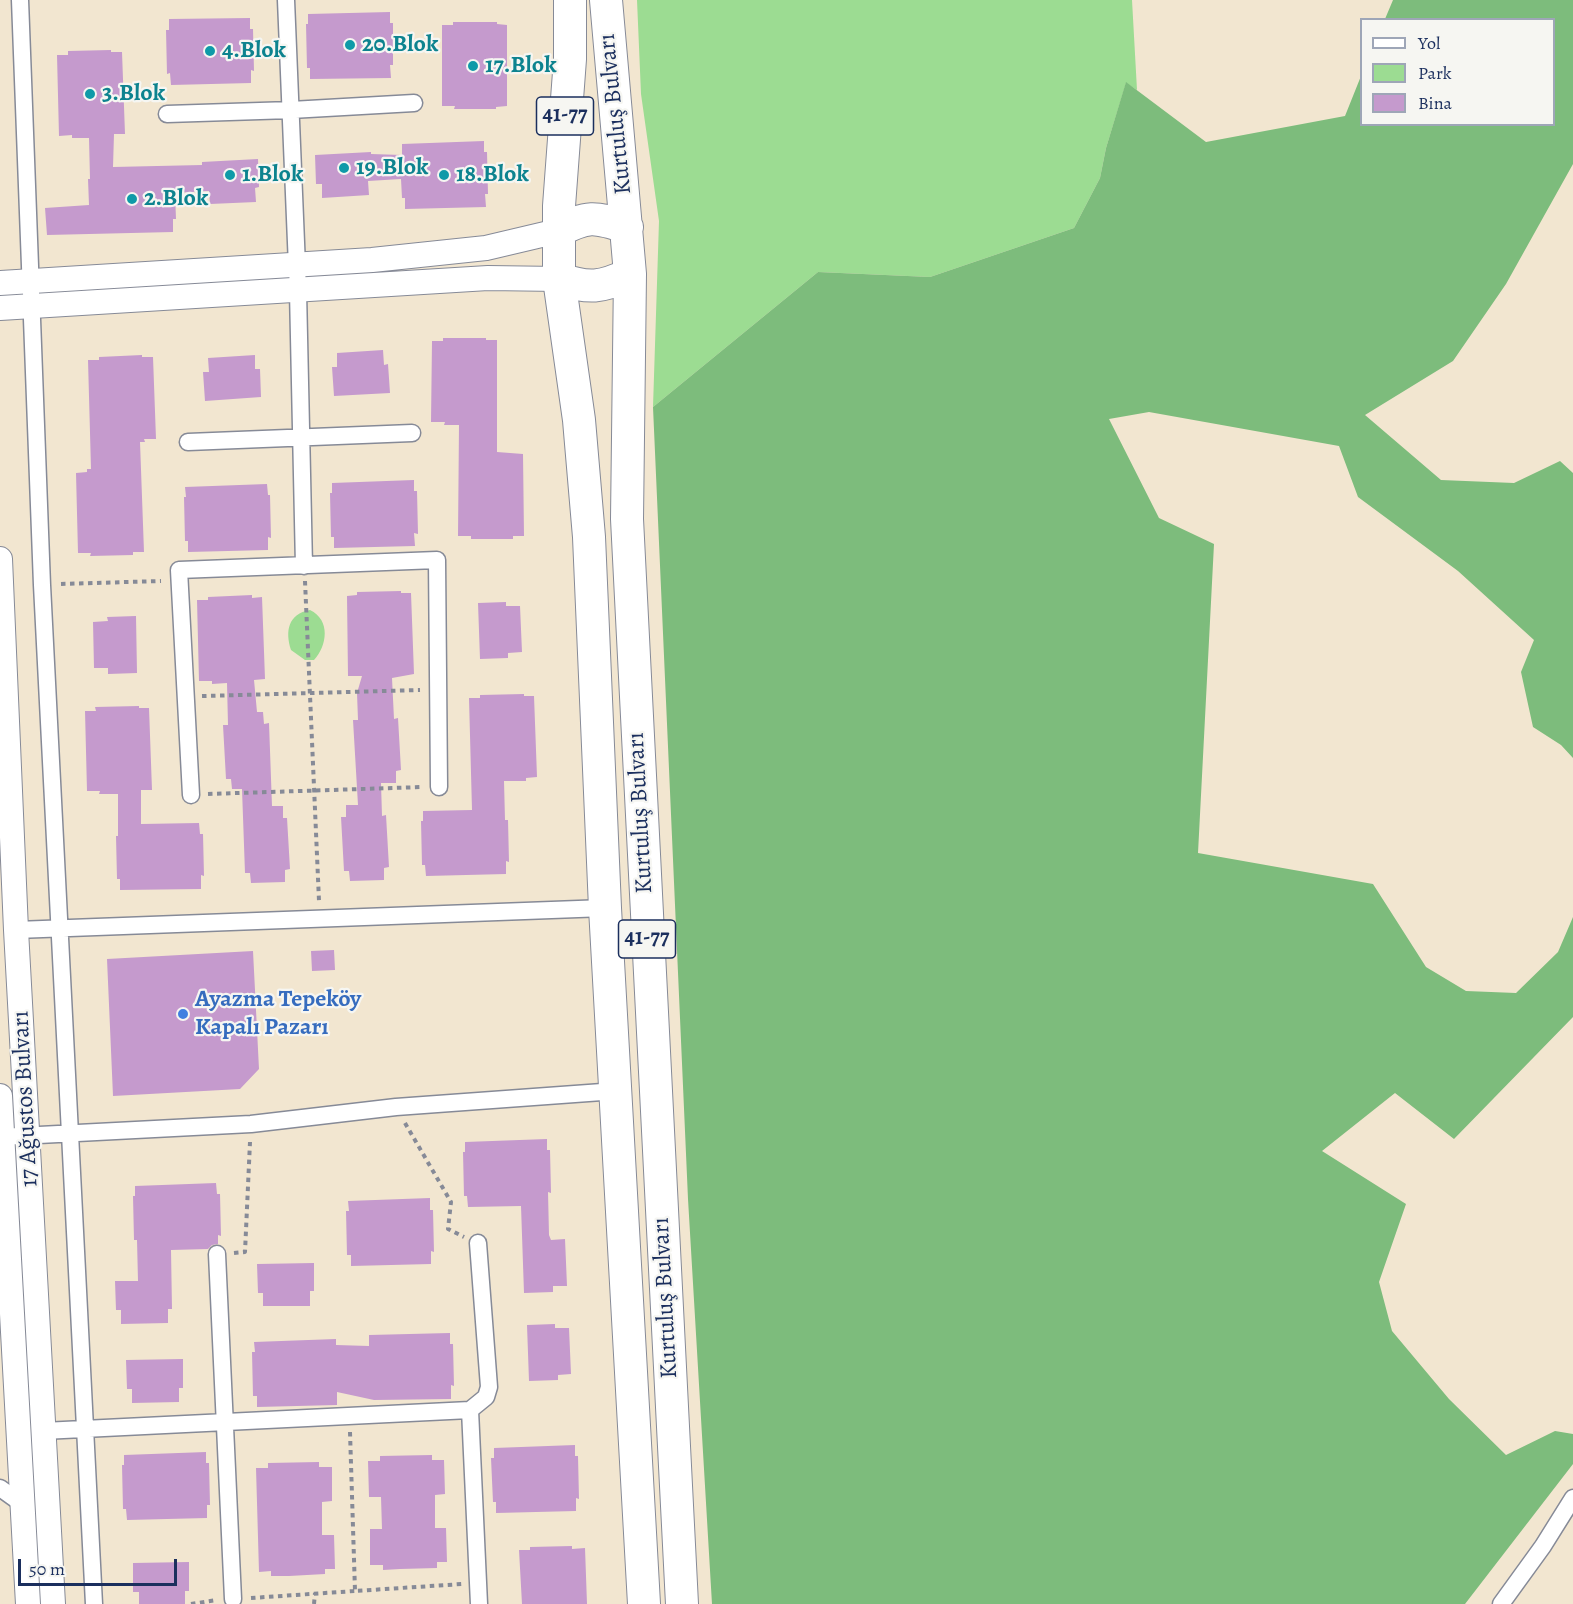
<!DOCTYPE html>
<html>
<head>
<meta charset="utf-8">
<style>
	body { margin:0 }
	#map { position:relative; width:1573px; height:1604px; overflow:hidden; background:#f2e6d0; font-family:Alegreya,serif }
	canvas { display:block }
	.legend { position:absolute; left:1360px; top:18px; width:195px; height:108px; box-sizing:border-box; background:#f6f6f2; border:2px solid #9ea6b7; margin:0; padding:8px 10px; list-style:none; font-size:18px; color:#1b2f5e }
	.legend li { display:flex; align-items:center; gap:12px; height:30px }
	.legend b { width:30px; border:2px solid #9ea6b7 }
	.scale { position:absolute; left:18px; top:1559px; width:159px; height:27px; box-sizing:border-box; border:3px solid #1b2f5e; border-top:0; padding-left:8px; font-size:18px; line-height:21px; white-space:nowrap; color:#1b2f5e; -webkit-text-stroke:4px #f6f6f2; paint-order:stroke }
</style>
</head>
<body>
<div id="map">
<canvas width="1573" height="1604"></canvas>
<ul class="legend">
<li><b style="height:8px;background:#fff"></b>Yol</li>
<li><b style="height:16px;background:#9cdc92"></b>Park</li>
<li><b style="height:16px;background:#c59acd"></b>Bina</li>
</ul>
<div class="scale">50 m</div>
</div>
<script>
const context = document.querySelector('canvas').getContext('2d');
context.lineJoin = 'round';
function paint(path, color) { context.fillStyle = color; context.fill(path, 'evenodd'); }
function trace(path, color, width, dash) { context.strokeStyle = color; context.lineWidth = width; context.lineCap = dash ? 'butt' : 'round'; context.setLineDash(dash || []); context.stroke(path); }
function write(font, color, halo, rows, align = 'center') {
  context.font = font + ' Alegreya,serif'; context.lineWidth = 4.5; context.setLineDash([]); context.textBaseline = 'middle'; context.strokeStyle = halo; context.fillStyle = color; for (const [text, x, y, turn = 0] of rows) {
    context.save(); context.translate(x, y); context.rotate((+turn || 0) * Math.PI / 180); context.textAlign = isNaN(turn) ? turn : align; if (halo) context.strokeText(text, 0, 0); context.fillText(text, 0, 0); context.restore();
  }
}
paint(new Path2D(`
	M 637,0 L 1132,0 L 1137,90 L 1126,83 L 1106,148 L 1100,178 L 1074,228 L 930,277 L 818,272 L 653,407 L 659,221 L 641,94 Z
	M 310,610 C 331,620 327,646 314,660 L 305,660 L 291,650 C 285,631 288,614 310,610 Z`), '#9cdc92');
paint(new Path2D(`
	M 1393,0 L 1573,0 L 1573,164 L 1506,284 L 1453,361 L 1365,415 L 1441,480 L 1514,483 L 1560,461 L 1573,473 L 1573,758 L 1561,745 L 1533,727 L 1521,672 L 1534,640 L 1458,571 L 1358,497 L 1339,446 L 1149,412 L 1109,419 L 1159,518 L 1214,544 L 1198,853 L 1373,884 L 1426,967 L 1466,991 L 1516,993 L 1558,952 L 1573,917 L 1573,1017 L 1454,1139 L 1395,1093 L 1322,1151 L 1406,1204 L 1379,1282 L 1392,1331 L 1449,1399 L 1506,1455 L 1555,1431 L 1573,1434 L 1573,1464 L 1465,1604 L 712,1604 L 688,1199 L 653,407 L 818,272 L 930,277 L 1074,228 L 1100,178 L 1106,148 L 1126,82 L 1206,142 L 1345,116 L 1361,76 L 1362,124 L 1554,124 L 1554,20 L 1385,19 Z`), '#7dbc7c');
paint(new Path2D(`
	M 390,12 L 390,23 L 393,23 L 393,65 L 390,65 L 391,78 L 310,79 L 310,68 L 307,68 L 306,24 L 308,24 L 308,14 Z
	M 250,18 L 250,29 L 253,29 L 254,71 L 251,70 L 251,83 L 171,85 L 170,73 L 167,74 L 166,30 L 169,30 L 169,19 Z
	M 453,22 L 497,22 L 497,24 L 507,25 L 507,106 L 496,107 L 496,109 L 454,109 L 455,106 L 442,106 L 442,25 L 453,25 Z
	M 111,50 L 111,52 L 122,52 L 125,134 L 114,134 L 113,167 L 202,165 L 202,162 L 258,159 L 259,187 L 255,188 L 256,202 L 210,204 L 209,191 L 175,193 L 176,219 L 173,219 L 173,232 L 47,235 L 45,208 L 89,205 L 88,179 L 90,179 L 89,138 L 72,138 L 72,135 L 59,136 L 57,55 L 68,55 L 68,51 Z
	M 484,141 L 484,152 L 487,152 L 488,194 L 485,194 L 486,207 L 405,209 L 405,198 L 402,198 L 401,179 L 368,181 L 369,195 L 322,198 L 322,184 L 316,184 L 315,155 L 371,152 L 371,154 L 402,155 L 402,144 Z
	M 443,338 L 486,338 L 486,340 L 497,340 L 497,452 L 523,454 L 524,536 L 513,536 L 513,539 L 471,539 L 471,536 L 458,536 L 459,425 L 444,425 L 445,422 L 431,422 L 432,341 L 443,341 Z
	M 383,350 L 384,365 L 388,364 L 390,393 L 334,396 L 332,367 L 337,367 L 337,353 Z
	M 142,355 L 142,357 L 153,357 L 156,439 L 144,439 L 145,442 L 140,442 L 144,552 L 133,552 L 133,555 L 90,556 L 91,553 L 78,553 L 76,473 L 87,472 L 87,469 L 91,469 L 88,360 L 99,360 L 99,357 Z
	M 255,355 L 255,369 L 260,369 L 261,397 L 205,401 L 203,372 L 209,372 L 208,358 Z
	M 414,480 L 414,491 L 417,491 L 418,534 L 414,533 L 415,546 L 334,548 L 334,537 L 331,537 L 330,493 L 332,493 L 332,483 Z
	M 267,484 L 268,495 L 270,495 L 271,538 L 268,537 L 268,550 L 188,552 L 188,541 L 185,541 L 184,497 L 186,497 L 185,487 Z
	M 401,591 L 401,593 L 411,593 L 414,674 L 392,678 L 394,719 L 398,718 L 401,770 L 396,771 L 396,783 L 381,783 L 382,816 L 386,815 L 389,867 L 384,868 L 384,880 L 350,881 L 349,871 L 344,871 L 341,817 L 346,817 L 346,805 L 358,805 L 353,720 L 358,720 L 357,693 L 362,676 L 348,676 L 347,596 L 357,595 L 357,592 Z
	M 252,595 L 252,598 L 262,597 L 265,679 L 254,680 L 257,712 L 263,712 L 264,724 L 269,723 L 272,806 L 283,806 L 283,818 L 287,818 L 290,869 L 285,870 L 285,882 L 251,883 L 250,873 L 245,873 L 242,789 L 232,789 L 231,779 L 226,779 L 223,725 L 228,725 L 227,683 L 212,684 L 212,681 L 199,681 L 197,600 L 208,600 L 208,597 Z
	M 506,602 L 506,606 L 520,606 L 522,652 L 508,653 L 508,658 L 480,659 L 478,603 Z
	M 136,616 L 137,673 L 108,674 L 108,668 L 94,668 L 93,622 L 108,621 L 107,617 Z
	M 524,694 L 524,696 L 534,696 L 537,777 L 526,778 L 526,781 L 504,781 L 505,820 L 508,820 L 509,862 L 506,861 L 506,874 L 426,876 L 425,865 L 422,865 L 421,821 L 423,821 L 423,811 L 472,810 L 469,698 L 480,698 L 480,695 Z
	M 139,706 L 139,708 L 149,708 L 152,790 L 141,790 L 141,824 L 199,823 L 200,834 L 203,834 L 204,876 L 201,875 L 201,889 L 120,890 L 120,879 L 117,879 L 116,836 L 118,836 L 118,794 L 99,794 L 100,791 L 87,791 L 85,711 L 96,711 L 95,707 Z
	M 334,950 L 335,970 L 312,971 L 311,951 Z
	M 253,951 L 259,1069 L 240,1089 L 113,1096 L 107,959 Z
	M 547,1139 L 547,1150 L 550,1150 L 551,1193 L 548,1192 L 549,1235 L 551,1240 L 565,1239 L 567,1286 L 553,1286 L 553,1292 L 524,1293 L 521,1206 L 468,1207 L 467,1196 L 464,1196 L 463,1152 L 465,1152 L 465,1142 Z
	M 216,1183 L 217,1194 L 220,1194 L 221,1236 L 218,1235 L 218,1244 L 212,1245 L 208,1249 L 171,1250 L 172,1309 L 168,1309 L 168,1323 L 121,1324 L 121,1310 L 116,1310 L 115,1281 L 138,1281 L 137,1240 L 134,1240 L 133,1196 L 135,1196 L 135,1186 Z
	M 430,1198 L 430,1210 L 433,1210 L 434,1252 L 431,1251 L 431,1264 L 351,1266 L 351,1255 L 347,1255 L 346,1211 L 349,1211 L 348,1201 Z
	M 314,1263 L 314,1291 L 310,1291 L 310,1306 L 263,1306 L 263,1293 L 258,1293 L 257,1264 Z
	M 555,1324 L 555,1328 L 569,1328 L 571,1374 L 558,1375 L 558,1380 L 529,1381 L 527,1325 Z
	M 450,1333 L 450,1344 L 453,1344 L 454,1386 L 451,1385 L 451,1399 L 374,1400 L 337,1392 L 337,1405 L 257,1407 L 257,1396 L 253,1396 L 252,1352 L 255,1352 L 254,1342 L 336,1339 L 336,1345 L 369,1346 L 369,1335 Z
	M 183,1359 L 183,1388 L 179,1388 L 179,1402 L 132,1403 L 132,1389 L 127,1389 L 126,1360 Z
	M 575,1445 L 575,1456 L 578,1456 L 579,1499 L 576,1498 L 576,1511 L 496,1513 L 496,1502 L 493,1502 L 491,1458 L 494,1458 L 494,1448 Z
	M 206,1452 L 206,1463 L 209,1463 L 210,1505 L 207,1505 L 207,1518 L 127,1520 L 126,1509 L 123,1509 L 122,1465 L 124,1465 L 124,1455 Z
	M 432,1455 L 432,1460 L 444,1460 L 445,1494 L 435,1495 L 435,1528 L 446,1528 L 447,1562 L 437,1562 L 437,1568 L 400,1569 L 383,1570 L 383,1565 L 370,1565 L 370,1529 L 382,1529 L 381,1497 L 369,1497 L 368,1461 L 380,1461 L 380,1456 Z
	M 319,1462 L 319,1467 L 332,1467 L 332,1501 L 322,1502 L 322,1535 L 334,1535 L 335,1569 L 325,1569 L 325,1574 L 289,1576 L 271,1576 L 271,1571 L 259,1572 L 256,1468 L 268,1468 L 268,1463 Z
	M 572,1546 L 572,1549 L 585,1548 L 587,1604 L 522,1604 L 519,1550 L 530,1550 L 530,1547 Z
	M 189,1562 L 189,1591 L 185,1591 L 185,1604 L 139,1604 L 139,1592 L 133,1592 L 133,1563 Z`), '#c59acd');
const street = new Path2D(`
	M 20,0 L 42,585 L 94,1604
	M 286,0 L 298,291 L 304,566
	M 167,114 L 291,110 L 414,103
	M 188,442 L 412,433
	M 191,795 L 179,570 L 437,560 L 439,787
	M 16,930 L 605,908
	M 0,1137 L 251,1124 L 396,1107 L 616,1091
	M 217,1254 L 233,1599
	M 470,1410 L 486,1397 L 489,1387 L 478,1243
	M 43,1431 L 470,1410 L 479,1604
	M 0,1488 L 21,1503
	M 1501,1604 L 1543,1546 L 1573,1498`);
const secondary = new Path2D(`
	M 0,283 L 372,260 L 486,248 L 558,231
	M 0,308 L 488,278 L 559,279
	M 0,559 L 16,930 L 53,1604
	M 0,1096 L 28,1604`);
const highway = new Path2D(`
	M 570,0 L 570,59 L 559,206 L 559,279 L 579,420 L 589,537 L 605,908 L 644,1604
	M 606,0 L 630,274 L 627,519 L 682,1604
	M 558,231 C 589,215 594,217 627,227
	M 559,279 C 589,289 601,288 630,274`);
trace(street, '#868a97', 19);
trace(secondary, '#868a97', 26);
trace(highway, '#868a97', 34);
trace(new Path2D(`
	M 305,581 L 319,901
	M 61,584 L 161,581
	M 202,696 L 420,690
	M 208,794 L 423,787
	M 405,1123 L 451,1202 L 448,1229 L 464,1237
	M 234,1253 L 245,1252 L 250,1142
	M 350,1432 L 355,1591 L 462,1584
	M 251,1598 L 355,1591
	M 191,1604 L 217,1600
	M 314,1604 L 315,1593`), '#868a97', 4, [4.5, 4.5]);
trace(street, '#fff', 16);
trace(secondary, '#fff', 24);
trace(highway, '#fff', 32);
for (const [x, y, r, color] of [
	[350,45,6,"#0f9aa8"],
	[210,51,6,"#0f9aa8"],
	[473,66,6,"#0f9aa8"],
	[90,94,6,"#0f9aa8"],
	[344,168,6,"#0f9aa8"],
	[230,175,6,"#0f9aa8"],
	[444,175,6,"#0f9aa8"],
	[132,199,6,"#0f9aa8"],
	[183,1014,6,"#3f7fe0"]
]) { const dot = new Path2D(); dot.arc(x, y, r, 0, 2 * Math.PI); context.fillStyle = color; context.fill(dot); trace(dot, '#f6f6f2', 2); }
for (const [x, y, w] of [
	[565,116,57],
	[647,939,57]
]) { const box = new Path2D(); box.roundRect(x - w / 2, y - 19, w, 38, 4.5); context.fillStyle = '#f6f6f2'; context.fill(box); trace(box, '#1b2f5e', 1.5); }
write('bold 22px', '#1b2f5e', null, [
	["41-77",565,116],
	["41-77",647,939]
]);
write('bold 24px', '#0d838f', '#f6f6f2', [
	["20.Blok",362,45],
	["4.Blok",222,51],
	["17.Blok",485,66],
	["3.Blok",102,94],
	["19.Blok",356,168],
	["1.Blok",242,175],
	["18.Blok",456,175],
	["2.Blok",144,199]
], 'left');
write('24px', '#1b2f5e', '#f6f6f2', [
	["Kurtuluş Bulvarı",616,114,-96],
	["Kurtuluş Bulvarı",641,813,-93],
	["17 Ağustos Bulvarı",26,1099,-93],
	["Kurtuluş Bulvarı",666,1298,-93]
]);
write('bold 24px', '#366cbe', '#f6f6f2', [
	["Ayazma Tepeköy",195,1000],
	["Kapalı Pazarı",195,1028]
], 'left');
</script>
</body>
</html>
